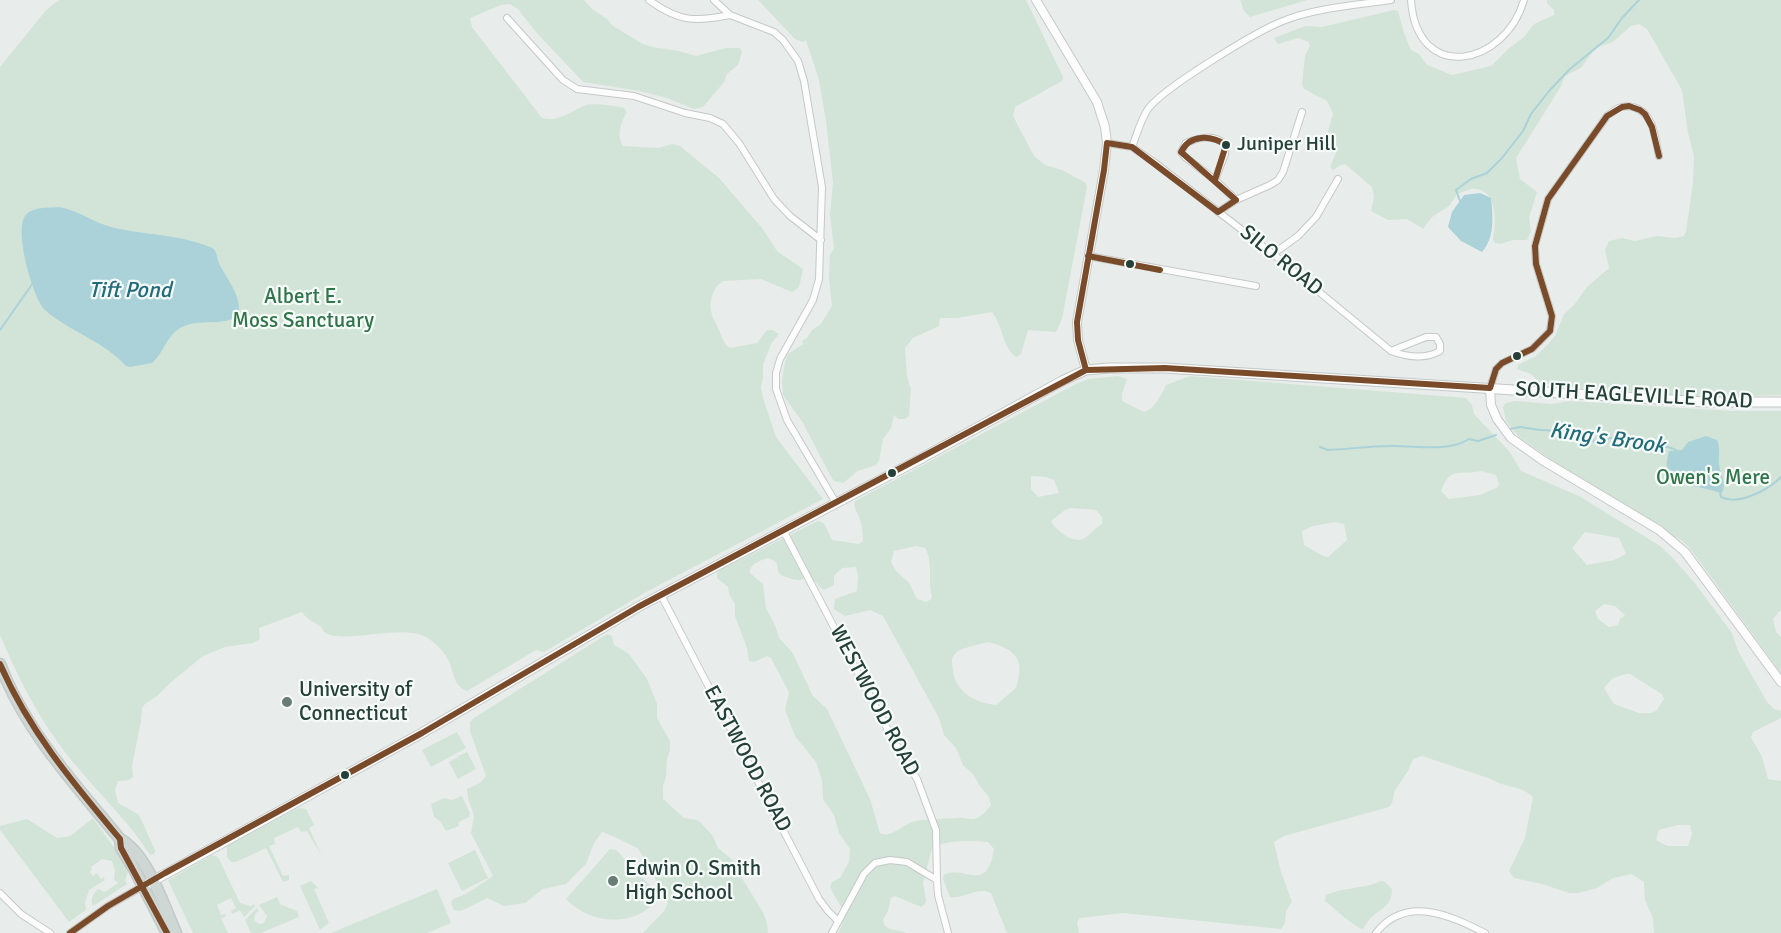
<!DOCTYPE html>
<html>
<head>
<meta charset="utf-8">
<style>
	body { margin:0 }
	canvas { display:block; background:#e8ecea }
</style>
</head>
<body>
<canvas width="1781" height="933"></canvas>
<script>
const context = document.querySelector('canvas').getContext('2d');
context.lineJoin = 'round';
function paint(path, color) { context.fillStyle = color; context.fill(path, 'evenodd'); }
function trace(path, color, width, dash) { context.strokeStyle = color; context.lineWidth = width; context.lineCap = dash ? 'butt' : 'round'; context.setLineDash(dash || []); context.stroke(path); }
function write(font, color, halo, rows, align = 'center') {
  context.font = font + ' Signika,sans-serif'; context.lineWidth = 4.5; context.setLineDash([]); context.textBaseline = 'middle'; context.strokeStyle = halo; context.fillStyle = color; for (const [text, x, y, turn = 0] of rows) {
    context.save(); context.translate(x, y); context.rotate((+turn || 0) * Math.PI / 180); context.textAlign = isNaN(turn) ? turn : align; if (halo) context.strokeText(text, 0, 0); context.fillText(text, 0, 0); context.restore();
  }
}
paint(new Path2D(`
	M 59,0 L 584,0 L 592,9 L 607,19 L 613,26 L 643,44 L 652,47 L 679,51 L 696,56 L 726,48 L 740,48 L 742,52 L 738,65 L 727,74 L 724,82 L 703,107 L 694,109 L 667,98 L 640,91 L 583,82 L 535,31 L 518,9 L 510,4 L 501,5 L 470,18 L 472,27 L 542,118 C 560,123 571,110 587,105 C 594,103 616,106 624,108 L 627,112 C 621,122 616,135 623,146 L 659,148 L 672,144 L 680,146 L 719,178 L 762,228 L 777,251 L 803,269 L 799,287 L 792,292 L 761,279 L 723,281 C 712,288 708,303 712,315 C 713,320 717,324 718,328 C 722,336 722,342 730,348 L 757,343 L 767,330 L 773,330 L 779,334 L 771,344 L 763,365 L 763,378 L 761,387 L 763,398 L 776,437 L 823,499 L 646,592 L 544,652 L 536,650 L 467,691 C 454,687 453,671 449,661 C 444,650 429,636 418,634 C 393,627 341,643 326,633 C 320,629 325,631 320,626 C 313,621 307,620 302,612 L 259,628 L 260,639 L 253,643 L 225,647 L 203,656 L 170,683 L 157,696 L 145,704 L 142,708 L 141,721 L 132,766 L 133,777 L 129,780 L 118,781 L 115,790 L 118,803 L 138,814 L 140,817 L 155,850 L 154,854 L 150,855 C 124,814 87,783 59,744 C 35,711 16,673 0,635 L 0,67 L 47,9 Z
	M 758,0 L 1026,0 L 1063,77 L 1062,81 L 1015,107 L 1013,116 L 1034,156 L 1045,165 L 1062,170 L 1086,183 L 1087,187 L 1062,319 L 1056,332 L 1028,330 L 1021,354 L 1016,357 C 1002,346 1003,326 992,312 L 957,318 L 940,318 L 939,326 L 913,338 L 905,348 L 907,376 L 911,389 L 909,416 L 905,419 L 898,419 L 894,415 L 891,428 L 883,439 L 879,461 L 876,465 L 858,471 L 843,483 L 834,481 L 831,477 L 803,423 L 783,395 L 782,381 L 785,362 L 788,354 L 803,344 L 802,341 L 807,338 L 812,330 L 820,325 L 832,306 L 829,278 L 830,254 L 834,249 L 830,215 L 833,183 L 826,121 L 819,80 L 806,40 L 803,42 L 795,39 Z
	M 1240,0 L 1307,0 L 1250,17 L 1244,11 Z
	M 1547,0 L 1781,0 L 1781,395 L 1708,397 L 1555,386 L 1539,382 L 1531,374 L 1517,369 L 1518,365 L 1536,356 L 1549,343 L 1555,336 L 1564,314 L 1574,305 L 1587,287 L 1609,268 L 1605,250 L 1609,241 L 1622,238 L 1635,241 L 1657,236 L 1675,238 L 1684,236 L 1686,232 L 1693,183 L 1694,156 L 1688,133 L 1682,90 L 1647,29 L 1639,24 L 1631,26 L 1613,42 L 1595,48 L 1582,67 L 1565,76 L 1560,88 L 1516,158 L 1520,179 L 1537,192 L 1529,218 L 1531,231 L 1527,240 L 1513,240 L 1500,244 L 1495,243 L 1493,239 C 1497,222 1497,186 1471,189 C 1467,190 1462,192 1457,194 L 1449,206 L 1432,217 L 1423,229 L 1407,219 L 1388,220 L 1371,211 L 1374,197 L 1372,187 L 1345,164 L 1341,165 L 1333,170 L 1330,167 L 1336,153 L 1328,131 L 1333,114 L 1327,101 L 1304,89 L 1302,84 L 1305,56 L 1310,46 L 1309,42 L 1298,38 L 1278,44 L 1274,38 L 1305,26 L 1322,27 L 1394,10 L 1398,11 L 1404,33 L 1411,50 L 1419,54 L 1427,65 L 1452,75 L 1491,66 L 1508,49 L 1523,38 L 1534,24 L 1554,15 L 1554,10 L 1547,3 Z
	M 1118,376 L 1127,379 L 1122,394 L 1122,401 L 1144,412 C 1154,410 1162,394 1166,385 L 1190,376 L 1466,398 L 1472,405 L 1474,414 L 1509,451 L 1521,471 L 1579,496 L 1660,546 L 1671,556 L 1693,581 L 1732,633 L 1738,651 L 1767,702 L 1774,709 L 1781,711 L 1781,718 L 1753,732 L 1751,737 L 1762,757 L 1768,779 L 1781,781 L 1781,933 L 1654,933 L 1653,918 L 1645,900 L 1644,882 L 1632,874 L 1613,878 L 1597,888 L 1578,893 L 1569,893 L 1542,884 L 1514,878 L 1509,871 L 1525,838 L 1533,797 C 1521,785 1505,788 1491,779 L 1422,756 L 1413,759 L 1408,771 L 1395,790 L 1392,803 L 1389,807 L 1284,836 L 1274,842 L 1281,872 L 1292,902 L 1286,911 L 1285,923 L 1281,929 L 1123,913 L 1080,918 L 1077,922 L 1079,933 L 1007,933 L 991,893 C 977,886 965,899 950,897 L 943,879 L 944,875 C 963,863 987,896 994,849 L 988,842 C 975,840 943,840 932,848 L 923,883 L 926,900 L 925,904 L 921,907 L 895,896 L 891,898 L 888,911 L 883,920 C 885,933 898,928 906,933 L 838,933 C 852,909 837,906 830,886 L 832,882 L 840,878 L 849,862 L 850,849 L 839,833 L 834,815 L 823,799 L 822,780 L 816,762 L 795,736 L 785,710 L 789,692 L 771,658 L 767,656 L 754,662 L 749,661 L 747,648 L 735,616 L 735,604 L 729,594 L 728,587 L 717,578 L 717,573 L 720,570 L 818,521 L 824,523 L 832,540 L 859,544 L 863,541 C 863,537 862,524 860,520 C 858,512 853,510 855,501 L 1076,384 L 1089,379 ZM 1481,471 L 1496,475 L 1499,484 L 1498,487 L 1480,495 L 1449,499 L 1441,491 C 1451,465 1459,476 1481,471 ZM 1031,476 L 1046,477 L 1054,480 L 1059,493 L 1038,497 L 1031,489 ZM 1071,508 L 1096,510 L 1102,517 L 1102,524 C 1095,528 1089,536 1083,539 C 1073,544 1054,529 1051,521 L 1065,510 ZM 1335,522 L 1344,524 L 1347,540 L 1328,557 L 1323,556 L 1304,545 L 1302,531 L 1313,526 ZM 1585,532 L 1619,538 L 1626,554 L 1614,560 L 1587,565 L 1572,548 ZM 916,546 L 925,548 C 933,560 928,583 932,597 L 930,600 L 926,602 L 917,599 L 909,583 L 896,571 L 891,562 L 894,551 ZM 767,558 C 783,561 774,570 781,575 C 785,577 797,581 800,580 C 804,579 805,577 809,578 C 816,579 818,587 824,590 L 834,585 L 834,576 L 842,568 L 856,567 L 858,576 L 857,591 L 835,599 L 834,609 L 845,616 L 870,610 L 883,616 L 939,718 L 944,735 L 956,748 L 963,765 L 973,774 L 980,786 L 989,797 L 991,805 C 987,810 982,816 977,818 C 971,821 964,817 958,818 C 945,819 927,819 915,821 C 903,824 891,839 880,833 L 870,799 L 827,709 L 813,696 L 792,652 L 779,638 L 775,625 L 766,608 L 763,584 L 750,573 C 749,564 760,561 767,558 ZM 1604,604 L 1615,606 L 1625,615 L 1620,619 L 1618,625 L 1609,627 L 1598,619 L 1595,611 ZM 989,642 C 1017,650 1025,660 1016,688 L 996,705 C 975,703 954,691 953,669 C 952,664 951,659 954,655 C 958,648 981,644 989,642 ZM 1626,674 L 1630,674 L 1662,694 L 1664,699 L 1656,711 L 1651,713 L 1639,713 L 1614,704 L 1604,688 L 1613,678 ZM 1678,825 L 1690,825 L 1692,834 L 1688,846 L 1667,846 L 1656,840 L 1659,830 Z
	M 1515,401 L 1552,404 L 1570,401 L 1732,411 L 1781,411 L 1781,610 L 1773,619 L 1776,632 L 1781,637 L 1781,673 L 1689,547 L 1682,541 L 1550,459 L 1519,437 L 1506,421 L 1503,407 L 1506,403 Z
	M 607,634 L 612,636 L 614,645 L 629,654 L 647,679 L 657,704 L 657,718 L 670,741 L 670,750 L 667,759 L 666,777 L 663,786 L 663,799 L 684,818 L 697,820 L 701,823 L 713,836 L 718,848 L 736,863 L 743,880 L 763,912 L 767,923 L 768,933 L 643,933 L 664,911 L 668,903 C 665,897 641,850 637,848 C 634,846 605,832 602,832 L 594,843 L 586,864 L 566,884 L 543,889 L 525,903 L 504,906 L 487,898 L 461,911 L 454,910 L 451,903 L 453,899 L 466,894 L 493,876 L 471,833 L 474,816 L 468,798 L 467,789 L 480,783 L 486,776 L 470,731 L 470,722 L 474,718 Z
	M 457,732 L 466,748 L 431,767 L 422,750 Z
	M 467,752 L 476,769 L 458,779 L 449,762 L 458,757 L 463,767 L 458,756 Z
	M 462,796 L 470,813 L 469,817 L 459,822 L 459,826 L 446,831 L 440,821 L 434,817 L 431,804 L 444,798 L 452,800 Z
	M 301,808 L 306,809 L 314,825 L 309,828 L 322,856 L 307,831 L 301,832 L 298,827 L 274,838 L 275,844 L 269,846 L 283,876 L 289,875 L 289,880 L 283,882 L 266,848 L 236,862 L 231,862 L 227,857 L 227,846 L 296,809 Z
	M 93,818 L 130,870 L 128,872 L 125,881 L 127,884 L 93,906 C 90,900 93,894 98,889 L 105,892 L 118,883 L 114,879 L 115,870 L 112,861 L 102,859 L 91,867 L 92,869 L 90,872 L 93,876 L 97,873 L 101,879 L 103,877 L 105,880 L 89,890 L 85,903 L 86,910 L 69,922 L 0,830 L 0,826 L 27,819 L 57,838 L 70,836 Z
	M 610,849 L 616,850 L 660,896 C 639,928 591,926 566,899 Z
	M 475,850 L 488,878 L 462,891 L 448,863 Z
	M 212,855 L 218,857 L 240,903 L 251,906 L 254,904 L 255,906 L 244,917 L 240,910 L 232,914 L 231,911 L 236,908 L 231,898 L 217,905 L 221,915 L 225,914 L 226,916 L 221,919 L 228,933 L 193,933 L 168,880 Z
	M 311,881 L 318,888 L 314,889 L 329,923 L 320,930 L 300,886 Z
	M 1381,881 L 1385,882 L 1392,889 C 1392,908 1378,909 1369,920 C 1367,923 1365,926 1363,929 C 1355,928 1333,907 1325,901 L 1326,895 L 1337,891 L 1371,885 Z
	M 437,889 L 451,923 L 427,933 L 331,933 Z
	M 277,897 L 280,904 L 297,911 L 299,917 L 261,933 L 251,933 L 245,920 L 257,908 L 259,911 L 255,914 L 254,920 L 259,924 L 264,923 L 267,916 L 259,905 Z`), '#d2e4d7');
paint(new Path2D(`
	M 1480,193 L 1491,198 C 1493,217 1495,237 1482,252 L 1461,241 L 1448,227 L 1452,212 L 1464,195 Z
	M 59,207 C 78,210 92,222 111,227 C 143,235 178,234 210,247 L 214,249 C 217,254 217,258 219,263 C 226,279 243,296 238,316 C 222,327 200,318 182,327 C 167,334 164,353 152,363 L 130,367 L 126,366 C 102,340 72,333 46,311 C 33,300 14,231 25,216 C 32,206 49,208 59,207 Z
	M 1706,436 L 1717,440 C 1721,449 1718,455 1719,464 C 1720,475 1727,482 1722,493 C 1713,491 1704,488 1694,486 C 1671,480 1662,478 1669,451 L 1682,450 L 1688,442 Z`), '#aad2d8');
trace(new Path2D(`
	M 1460,201 L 1456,190 L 1471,179 L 1487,173 L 1502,158 L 1523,131 L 1531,114 L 1549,91 L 1570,69 L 1608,38 L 1622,18 L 1639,0
	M 0,330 L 33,283
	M 1510,429 L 1520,427 L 1540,430 L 1565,431 L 1594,441 L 1617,437 L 1623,443 L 1642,441 C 1654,450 1665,442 1679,452
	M 1320,447 L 1328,450 C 1349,449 1370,446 1390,446 C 1415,445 1447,453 1469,439 L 1478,441 L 1496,435
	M 1720,492 L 1721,497 C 1738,506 1768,490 1781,477`), '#aad2d8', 2);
const minor = new Path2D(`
	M 649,0 C 679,22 695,22 730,15
	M 714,0 L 730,15 L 774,32 L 783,40 L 798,61 L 804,81 L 822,187 L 819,279 L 813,300 L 780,359 L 776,373 L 776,389 L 787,420 L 836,503
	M 1411,0 C 1417,85 1505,66 1524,0
	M 507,18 L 563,80 L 577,89 L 634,96 L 685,113 L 710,118 L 723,124 L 739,143 L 774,199 L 790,216 L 821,240
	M 1107,143 L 1132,147 L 1154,162 L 1273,254 L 1391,351 C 1407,357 1424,360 1440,351 L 1440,344 L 1436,337 L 1426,337 L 1391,351
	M 1132,147 C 1137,134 1141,119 1148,109 C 1163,88 1257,31 1283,21 C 1315,8 1357,5 1391,0
	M 1215,180 L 1225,154 L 1226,145 C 1214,134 1200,137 1186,143 L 1181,152 L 1185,157 L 1215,180 L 1236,200
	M 1218,212 L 1236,200 L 1270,185 L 1278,180 L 1283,172 L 1302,112
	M 1273,254 L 1298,236 L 1316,217 L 1338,179
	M 1088,256 L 1256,286
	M 1490,388 L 1496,369 L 1502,363 L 1532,349 L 1550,331 L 1552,316 L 1536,264 L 1535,246 L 1548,199 L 1607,116 C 1616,109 1622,104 1633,107 C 1654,112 1655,139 1659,156
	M 783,530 L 891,736 L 917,779 L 936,830 L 937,880
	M 661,595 L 819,899 L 828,911 L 837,920
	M 0,893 L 21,914 L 50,933
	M 70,933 L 108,906 L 143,886
	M 832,933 L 864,874 L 875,863 L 890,860 L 907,862 L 937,880 L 938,895 L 948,933
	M 1376,933 C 1406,894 1451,916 1485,933`);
const tertiary = new Path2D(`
	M 1036,0 L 1097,102 L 1105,127 L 1107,143 L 1104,170 L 1077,322 L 1078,340 L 1086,370
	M 1490,388 L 1491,405 L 1497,419 L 1511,438 L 1542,460 L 1659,530 L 1685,552 L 1781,682`);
const secondary = new Path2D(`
	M 149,883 L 422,733 L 638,607 L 922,458 L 1064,380 L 1086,370 L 1109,368 L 1165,368 L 1704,402 L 1781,402`);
const primary = new Path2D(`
	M 0,664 C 25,731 75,784 120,839 C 148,855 163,904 176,933
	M 120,839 L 121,848 L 134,869 L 167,933`);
trace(minor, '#c5c9c7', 8);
trace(tertiary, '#c5c9c7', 10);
trace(secondary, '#c3c9c7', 11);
trace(primary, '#c3cac8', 13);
trace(minor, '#fcfcfc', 6);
trace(tertiary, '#fcfcfc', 8);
trace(secondary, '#fcfcfc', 9);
trace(primary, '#cfd7d5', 10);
trace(new Path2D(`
	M 1088,256 L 1160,270
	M 1086,370 L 1078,340 L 1077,322 L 1104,170 L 1107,143 L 1132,147 L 1218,212 L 1236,200 L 1181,152 C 1190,134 1211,135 1226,145 L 1215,180
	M 0,664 C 29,731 74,784 120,839 L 121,848 L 167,933
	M 70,933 L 108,906 L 165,873 L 422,733 L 638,607 L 1086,370 L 1165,368 L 1490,388 L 1496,369 L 1502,363 L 1532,349 L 1550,331 L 1552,316 L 1536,264 L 1535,246 L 1548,199 L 1607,116 L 1622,107 L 1629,106 L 1640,110 L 1645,114 L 1652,127 L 1659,156`), '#7a4b2a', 6);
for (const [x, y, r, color] of [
	[1226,145,5,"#254038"],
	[1130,264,5,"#254038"],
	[1517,356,5,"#254038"],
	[892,473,5,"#254038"],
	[287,702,6,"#697c76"],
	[345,775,5,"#254038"],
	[613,881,6,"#697c76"]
]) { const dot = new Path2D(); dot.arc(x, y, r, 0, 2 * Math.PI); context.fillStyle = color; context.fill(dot); trace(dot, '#f6faf8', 2); }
write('20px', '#254038', '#f6faf8', [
	["Juniper Hill",1237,145]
], 'left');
write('21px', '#254038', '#f6faf8', [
	["SILO ROAD",1281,261,39],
	["SOUTH EAGLEVILLE ROAD",1634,396,3],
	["WESTWOOD ROAD",874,701,62],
	["EASTWOOD ROAD",747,759,62]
]);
write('21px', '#30754a', '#f6faf8', [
	["Albert E.",303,297],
	["Moss Sanctuary",303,321],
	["Owen's Mere",1713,478]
]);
write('21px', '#254038', '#f6faf8', [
	["University of",299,690],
	["Connecticut",299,714],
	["Edwin O. Smith",625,869],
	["High School",625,893]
], 'left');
write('italic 22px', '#216c7a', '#f6faf8', [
	["Tift Pond",130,291],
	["King's Brook",1607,439,8]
]);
</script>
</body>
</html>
